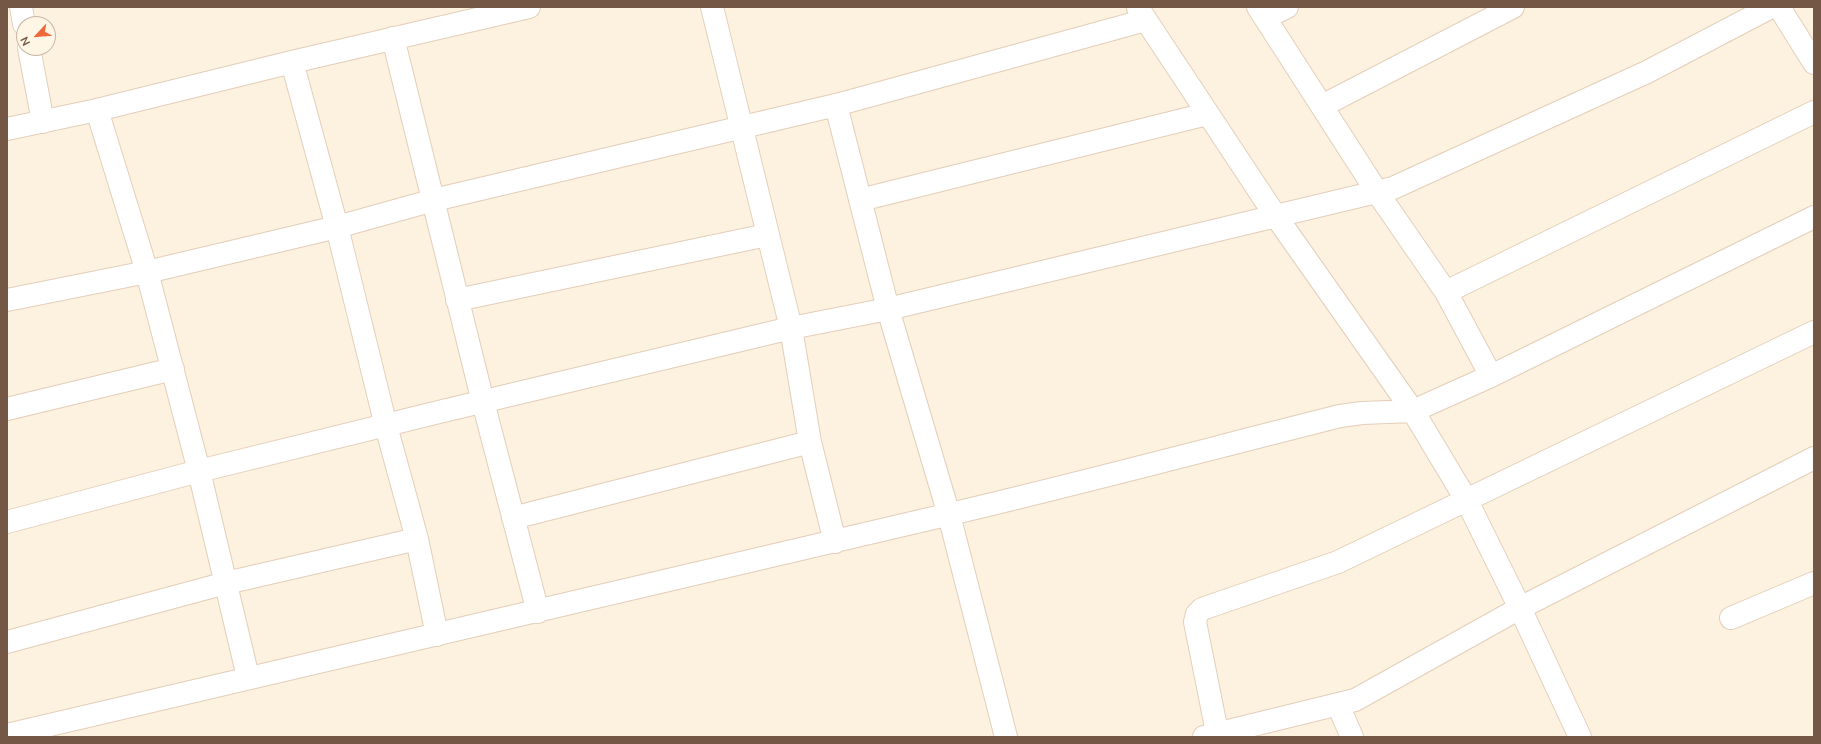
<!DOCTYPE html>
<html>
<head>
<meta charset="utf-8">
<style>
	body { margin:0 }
	#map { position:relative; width:1821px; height:744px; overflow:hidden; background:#fdf2df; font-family:"Nunito Sans",sans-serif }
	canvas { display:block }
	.frame { position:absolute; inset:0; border:8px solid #755745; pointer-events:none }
	.north { position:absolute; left:16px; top:16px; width:40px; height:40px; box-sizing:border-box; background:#fff6e6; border:1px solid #c8b6a6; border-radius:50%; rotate:244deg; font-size:11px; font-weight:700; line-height:16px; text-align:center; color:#755745 }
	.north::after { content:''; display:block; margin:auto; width:14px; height:18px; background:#ef683c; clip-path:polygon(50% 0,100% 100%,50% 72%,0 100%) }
</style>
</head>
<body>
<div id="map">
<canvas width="1821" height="744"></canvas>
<div class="frame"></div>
<div class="north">N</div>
</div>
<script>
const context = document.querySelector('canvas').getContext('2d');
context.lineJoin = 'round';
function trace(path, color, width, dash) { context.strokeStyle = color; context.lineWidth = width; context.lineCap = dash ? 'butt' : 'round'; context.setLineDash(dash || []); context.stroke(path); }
const minor = new Path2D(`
	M 21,7 L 24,24
	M 712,7 L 791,328 L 810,442 L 835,542
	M 1258,7 L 1377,192 L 1446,292 L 1491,376
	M 1779,7 L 1814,63
	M 1138,8 L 1275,215 L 1413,411 L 1467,501 L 1520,608 L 1580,737
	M 1265,18 L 1287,7
	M 393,38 L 483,402 L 538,612
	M 29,48 L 43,122
	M 292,62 L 337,227 L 386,426 L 417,539 L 437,635
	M 836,105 L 888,309 L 949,515 L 1006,737
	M 1322,106 L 1513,7
	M 97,110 L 147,272 L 199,471 L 248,677
	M 7,129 L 97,110 L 292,62 L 529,7
	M 860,200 L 1207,114
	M 1446,292 L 1814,112
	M 7,300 L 147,272 L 337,227 L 434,200 L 836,105 L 1146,20
	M 457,300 L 767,235
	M 7,409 L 173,369
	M 513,518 L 810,442
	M 7,522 L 199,471 L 443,411 L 791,328 L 888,309 L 1393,188 L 1647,72 L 1771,7
	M 1731,618 L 1814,583
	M 7,642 L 226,583 L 417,539
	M 1338,705 L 1352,737
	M 7,735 C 320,660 634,591 946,515 C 1078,484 1209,449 1340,416 L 1362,413 L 1413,411 L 1491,376 L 1814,217
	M 1204,737 L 1355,700 L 1520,608 L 1814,458
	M 1218,737 L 1195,622 L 1197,614 L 1202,609 L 1338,562 L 1814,332`);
trace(minor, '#e2ceba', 24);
trace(minor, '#fff', 22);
</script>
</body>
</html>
